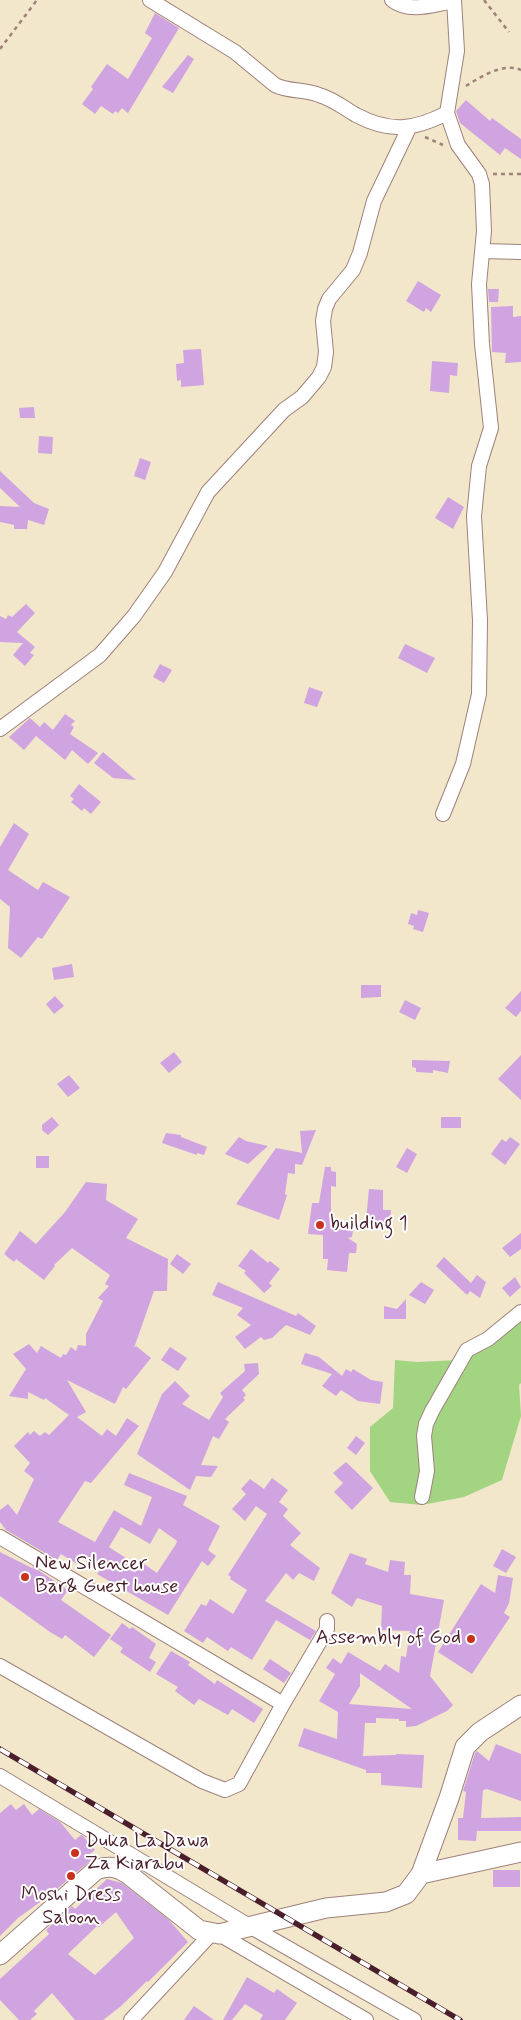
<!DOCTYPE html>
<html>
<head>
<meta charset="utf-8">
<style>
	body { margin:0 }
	canvas { display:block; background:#f2e6cb }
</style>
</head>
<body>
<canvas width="521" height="2020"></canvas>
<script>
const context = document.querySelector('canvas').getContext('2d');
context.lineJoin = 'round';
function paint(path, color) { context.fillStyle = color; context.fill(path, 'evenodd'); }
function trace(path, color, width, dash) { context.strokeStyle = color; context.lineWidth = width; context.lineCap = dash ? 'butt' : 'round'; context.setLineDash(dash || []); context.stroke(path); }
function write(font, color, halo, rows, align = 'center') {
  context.font = font + ' Mynerve,sans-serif'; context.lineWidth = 4; context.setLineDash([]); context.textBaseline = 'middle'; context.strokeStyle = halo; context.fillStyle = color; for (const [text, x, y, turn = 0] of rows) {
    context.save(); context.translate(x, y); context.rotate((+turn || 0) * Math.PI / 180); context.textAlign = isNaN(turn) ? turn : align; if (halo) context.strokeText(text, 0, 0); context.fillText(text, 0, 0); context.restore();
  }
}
paint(new Path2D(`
	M 521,1317 L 521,1383 L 519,1385 L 521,1416 L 502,1480 L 464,1497 L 422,1505 L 390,1502 L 370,1471 L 370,1427 L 393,1408 L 395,1360 L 417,1362 L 458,1360 L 504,1336 Z`), '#a3d482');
paint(new Path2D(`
	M 155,13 L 179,28 L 128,113 L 122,108 L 118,113 L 115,111 L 113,114 L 101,106 L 95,114 L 82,104 L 93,89 L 91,87 L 107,64 L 128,79 L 152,38 L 145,33 Z
	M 188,55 L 194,59 L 173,93 L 162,87 Z
	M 466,100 L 490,121 L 492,118 L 521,139 L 521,159 L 505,148 L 500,155 L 460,123 L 456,111 Z
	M 418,281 L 441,295 L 431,312 L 426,308 L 424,312 L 406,301 Z
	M 488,289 L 499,289 L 498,302 L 489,302 Z
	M 513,306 L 513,317 L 521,316 L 521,362 L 505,363 L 506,353 L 492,352 L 491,307 Z
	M 201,349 L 204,385 L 181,387 L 181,380 L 177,381 L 176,364 L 184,363 L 183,350 Z
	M 432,361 L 458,363 L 457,376 L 450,375 L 449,393 L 430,391 Z
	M 34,407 L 35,418 L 20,418 L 19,408 Z
	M 39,436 L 53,437 L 52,454 L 38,453 Z
	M 140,458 L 151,462 L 145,480 L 134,476 Z
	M 0,471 L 34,503 L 49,509 L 44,525 L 28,520 L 27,529 L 14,529 L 14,525 L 0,522 L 0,506 L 20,507 L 0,488 Z
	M 448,497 L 464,507 L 453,529 L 435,518 Z
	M 26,604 L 35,613 L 17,632 L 35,647 L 30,653 L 34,655 L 25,666 L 13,655 L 23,643 L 0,642 L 0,616 L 6,619 L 8,615 L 12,617 Z
	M 405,644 L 435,658 L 427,673 L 398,658 Z
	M 160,664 L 172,670 L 164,683 L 153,677 Z
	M 309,687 L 323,692 L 317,707 L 304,703 Z
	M 65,714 L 75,721 L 71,725 L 74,727 L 70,734 L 98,753 L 88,764 L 72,750 L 65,760 L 36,736 L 24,750 L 9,737 L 30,718 L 40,727 L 44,722 L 53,730 Z
	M 103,752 L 136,780 L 113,778 L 94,763 Z
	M 79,784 L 101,802 L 91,814 L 84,808 L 82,811 L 71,802 L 74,799 L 70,796 Z
	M 14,823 L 29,834 L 8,870 L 38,890 L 43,882 L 70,897 L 42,939 L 38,937 L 21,958 L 8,948 L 10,907 L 0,899 L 0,847 Z
	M 418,910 L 429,913 L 423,932 L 413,929 L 414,926 L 408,924 L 411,913 L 417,915 Z
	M 72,964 L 74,977 L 54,980 L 52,968 Z
	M 361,985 L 381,985 L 381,997 L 361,998 Z
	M 521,991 L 521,1011 L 516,1017 L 505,1008 Z
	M 55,996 L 64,1006 L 54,1014 L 46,1004 Z
	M 405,1000 L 421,1008 L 415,1020 L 399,1012 Z
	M 174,1052 L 182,1062 L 169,1073 L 160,1063 Z
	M 521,1055 L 521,1100 L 498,1079 Z
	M 412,1060 L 450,1061 L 448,1073 L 433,1070 L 433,1073 L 416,1072 L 416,1068 L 412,1067 Z
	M 69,1075 L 80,1088 L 68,1097 L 57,1084 Z
	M 52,1117 L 59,1125 L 48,1135 L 42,1130 L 42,1125 Z
	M 441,1117 L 461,1117 L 461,1128 L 441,1128 Z
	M 316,1130 L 302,1165 L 295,1164 L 295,1174 L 288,1173 L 285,1194 L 287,1195 L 279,1220 L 236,1204 L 276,1148 L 302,1153 L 300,1131 Z
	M 166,1133 L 181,1135 L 181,1137 L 207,1147 L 204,1155 L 197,1153 L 197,1155 L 162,1143 Z
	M 239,1137 L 246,1141 L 268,1146 L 248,1164 L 225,1154 Z
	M 510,1137 L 520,1144 L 505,1165 L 491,1154 L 502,1139 L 506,1142 Z
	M 407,1148 L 417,1154 L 407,1173 L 396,1167 Z
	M 36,1156 L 49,1156 L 49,1168 L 36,1168 Z
	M 325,1167 L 331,1167 L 331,1171 L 336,1172 L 336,1187 L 331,1186 L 331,1226 L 353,1231 L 352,1237 L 348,1238 L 357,1244 L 356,1253 L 349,1253 L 347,1272 L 327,1270 L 328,1259 L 323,1259 L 323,1235 L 308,1234 L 312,1203 L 319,1203 Z
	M 86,1182 L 107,1184 L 106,1200 L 138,1219 L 126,1238 L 168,1259 L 167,1291 L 154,1291 L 134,1348 L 136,1346 L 151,1358 L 126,1389 L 123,1387 L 115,1404 L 67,1380 L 86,1412 L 77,1417 L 102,1436 L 107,1429 L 116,1436 L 127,1418 L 139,1426 L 91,1483 L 85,1481 L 58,1522 L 95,1542 L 114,1510 L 141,1526 L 152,1497 L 124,1485 L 129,1473 L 187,1496 L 183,1505 L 220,1526 L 208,1550 L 216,1556 L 208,1566 L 202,1561 L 168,1615 L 97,1574 L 100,1570 L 81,1558 L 77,1564 L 61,1554 L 57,1560 L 6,1530 L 0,1522 L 0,1510 L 8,1504 L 17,1515 L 34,1479 L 24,1471 L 30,1463 L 14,1446 L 28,1432 L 30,1435 L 34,1431 L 40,1436 L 45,1432 L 49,1435 L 69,1415 L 45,1398 L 44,1400 L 28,1392 L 28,1399 L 9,1396 L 26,1369 L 13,1354 L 29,1344 L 37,1353 L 41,1346 L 61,1358 L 63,1354 L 66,1355 L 71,1347 L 76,1351 L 78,1345 L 86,1346 L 86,1334 L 103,1301 L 98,1298 L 109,1286 L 105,1284 L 110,1275 L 72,1248 L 54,1265 L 55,1266 L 44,1280 L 16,1259 L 14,1262 L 4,1254 L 20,1231 L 36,1244 L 65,1212 ZM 121,1527 L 150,1544 L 159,1528 L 177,1541 L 176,1544 L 157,1573 L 144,1564 L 141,1568 L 109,1547 Z
	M 369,1189 L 383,1190 L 383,1210 L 391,1210 L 390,1223 L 366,1220 Z
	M 521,1233 L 521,1249 L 510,1257 L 502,1248 Z
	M 251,1249 L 268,1263 L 270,1261 L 280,1269 L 269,1283 L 272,1286 L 264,1293 L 244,1273 L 246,1271 L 238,1266 Z
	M 177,1254 L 191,1264 L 183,1274 L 170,1264 Z
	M 444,1257 L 471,1283 L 477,1275 L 486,1282 L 480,1298 L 470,1291 L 467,1295 L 436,1266 Z
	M 515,1277 L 521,1287 L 510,1297 L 502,1288 Z
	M 218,1282 L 296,1316 L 298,1313 L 316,1326 L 310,1335 L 286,1325 L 272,1338 L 264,1340 L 261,1337 L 245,1349 L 235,1337 L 251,1325 L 237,1315 L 243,1308 L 212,1295 Z
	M 421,1282 L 434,1290 L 425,1304 L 409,1295 Z
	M 406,1299 L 406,1319 L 384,1319 L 384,1306 L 397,1309 Z
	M 170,1347 L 187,1358 L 178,1371 L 161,1360 Z
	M 305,1353 L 319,1357 L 342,1376 L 346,1369 L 351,1372 L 353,1369 L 371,1380 L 383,1382 L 380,1404 L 358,1401 L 341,1390 L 336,1396 L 322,1386 L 332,1374 L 301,1364 Z
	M 258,1363 L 259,1374 L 242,1390 L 246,1395 L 243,1398 L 245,1400 L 225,1419 L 229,1422 L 219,1439 L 213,1436 L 201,1465 L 218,1466 L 211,1477 L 196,1476 L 190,1490 L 137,1454 L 162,1394 L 175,1381 L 190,1396 L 182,1404 L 209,1420 L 223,1397 L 220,1393 L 245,1371 L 244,1364 Z
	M 356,1436 L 365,1443 L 356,1455 L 347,1448 Z
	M 346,1462 L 373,1488 L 352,1510 L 334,1492 L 343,1483 L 333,1473 Z
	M 272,1478 L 288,1490 L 279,1502 L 288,1509 L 283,1516 L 301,1533 L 290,1545 L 320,1568 L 314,1581 L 299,1573 L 293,1580 L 286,1573 L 265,1601 L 316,1631 L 310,1640 L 276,1620 L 252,1660 L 231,1647 L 228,1651 L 207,1637 L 203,1643 L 184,1631 L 201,1604 L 206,1606 L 210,1599 L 233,1614 L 247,1590 L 230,1579 L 231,1577 L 228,1575 L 267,1514 L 256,1506 L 245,1521 L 232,1509 L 246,1494 L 241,1489 L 250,1479 L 264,1489 Z
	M 502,1549 L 516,1557 L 506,1573 L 493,1566 Z
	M 0,1552 L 34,1569 L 32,1566 L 68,1590 L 61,1600 L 111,1635 L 94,1657 L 65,1635 L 62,1639 L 50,1632 L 0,1596 Z
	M 350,1553 L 367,1559 L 365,1564 L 388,1572 L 390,1560 L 405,1562 L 404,1575 L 411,1575 L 410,1594 L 444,1600 L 430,1676 L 453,1705 L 447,1711 L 416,1726 L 406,1727 L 406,1721 L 399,1721 L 399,1719 L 376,1718 L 376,1723 L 365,1723 L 363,1756 L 396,1755 L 396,1754 L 424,1755 L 422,1788 L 381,1785 L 381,1773 L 366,1773 L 366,1770 L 298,1746 L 304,1728 L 337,1739 L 338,1712 L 319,1701 L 335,1674 L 326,1668 L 333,1658 L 341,1664 L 348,1652 L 380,1671 L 385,1664 L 399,1673 L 401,1656 L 406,1657 L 410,1631 L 381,1630 L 382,1606 L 357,1598 L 352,1607 L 331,1593 ZM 360,1673 L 361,1674 L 412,1709 L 349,1704 L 360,1686 Z
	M 498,1575 L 513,1578 L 509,1603 L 504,1613 L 510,1617 L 472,1674 L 438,1652 L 481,1584 L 495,1593 Z
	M 122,1623 L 130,1629 L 132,1627 L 156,1644 L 149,1658 L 156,1662 L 150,1672 L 120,1652 L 123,1648 L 110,1639 Z
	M 171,1651 L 190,1662 L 188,1665 L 215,1684 L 217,1680 L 263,1709 L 254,1723 L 232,1709 L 228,1715 L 199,1699 L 194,1705 L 175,1691 L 178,1687 L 156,1674 Z
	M 270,1659 L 291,1673 L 284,1683 L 263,1669 Z
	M 496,1744 L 521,1754 L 521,1801 L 487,1789 L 483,1790 L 481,1818 L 521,1817 L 521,1831 L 477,1831 L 476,1841 L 458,1840 L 458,1818 L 463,1818 L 466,1792 L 463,1791 L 475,1753 L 477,1751 L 489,1761 Z
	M 11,1804 L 16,1810 L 24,1804 L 32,1815 L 39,1809 L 60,1822 L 75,1840 L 81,1835 L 83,1836 L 95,1850 L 87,1856 L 91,1860 L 50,1895 L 18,1918 L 0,1936 L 0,1813 Z
	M 493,1870 L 520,1870 L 520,1887 L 493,1887 Z
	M 107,1879 L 122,1883 L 169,1920 L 188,1942 L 148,1982 L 147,1981 L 120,2007 L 103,2020 L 75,2020 L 52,1993 L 34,2011 L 37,2014 L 30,2020 L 19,2020 L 0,2000 L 0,1979 L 49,1934 L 46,1930 L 72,1906 L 75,1909 ZM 116,1912 L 134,1938 L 95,1975 L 68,1954 L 97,1926 L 99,1927 Z
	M 247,1977 L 274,1993 L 277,1989 L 297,2003 L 285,2020 L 260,2020 L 263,2015 L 245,2004 L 232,2020 L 223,2020 Z
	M 194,2006 L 214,2020 L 184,2020 Z`), '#d0a4e1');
const street = new Path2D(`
	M 150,0 L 235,52 L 275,85 C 289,92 305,89 319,95 C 333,99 344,108 356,115 C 390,133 414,130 447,113
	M 392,0 C 410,14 434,4 454,1
	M 482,251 L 521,252
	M 0,729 L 100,655 L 134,616 L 165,572 L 208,492 L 284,410 L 302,397 L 319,377 L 324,367 L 326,352 L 323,321 L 325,309 L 329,299 L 353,270 L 360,253 L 374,201 L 409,128
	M 443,814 L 463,764 L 479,694 L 480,620 L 474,516 L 479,466 L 491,428 L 482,344 L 479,284 L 484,231 L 482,184 L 479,174 L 458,145 L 447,113 L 457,51 L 454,0
	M 422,1497 L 427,1471 L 424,1436 L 426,1424 L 432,1411 L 467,1350 L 488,1339 L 521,1312
	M 0,1537 L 283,1704 L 239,1784 L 225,1790 L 202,1781 L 0,1666
	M 283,1704 L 327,1629 L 327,1621
	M 0,1776 L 251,1927 L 414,2020
	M 219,1934 L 366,2020
	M 131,2020 L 211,1934`);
const secondary = new Path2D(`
	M 421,1874 L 449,1798 L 465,1747 L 480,1732 L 521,1705
	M 0,1955 L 96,1870 C 109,1865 117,1867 128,1874 L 199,1930 L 219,1934 L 326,1908 L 386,1902 L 406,1894 L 421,1874 L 521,1852`);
trace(street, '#9e827b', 16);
trace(secondary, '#9e827b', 21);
trace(new Path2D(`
	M 484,0 L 509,32
	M 0,49 L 37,0
	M 466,86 C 480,77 504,62 521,70
	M 425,137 L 443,145
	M 493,174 L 521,174`), '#9e827b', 2.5, [4, 4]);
trace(street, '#fff', 14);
trace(secondary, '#fff', 19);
const rail = new Path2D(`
	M 0,1749 L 460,2020`);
trace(rail, '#4a1f2b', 5.5);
trace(rail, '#fff', 4, [11]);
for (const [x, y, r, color] of [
	[320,1225,5,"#c8321e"],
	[25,1577,5,"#c8321e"],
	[471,1639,5,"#c8321e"],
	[75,1853,5,"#c8321e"],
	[71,1876,5,"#c8321e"]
]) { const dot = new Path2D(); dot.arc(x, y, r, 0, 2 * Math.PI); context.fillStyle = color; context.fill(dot); trace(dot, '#fff', 2); }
write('20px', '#4a1f2b', '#fff', [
	["building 1",330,1225],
	["New Silencer",35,1565],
	["Bar& Guest house",35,1588],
	["Assembly of God",461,1639,"right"],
	["Duka La Dawa",85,1842],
	["Za Kiarabu",85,1865],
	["Moshi Dress",71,1896,"center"],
	["Saloon",71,1919,"center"]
], 'left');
</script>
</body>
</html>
